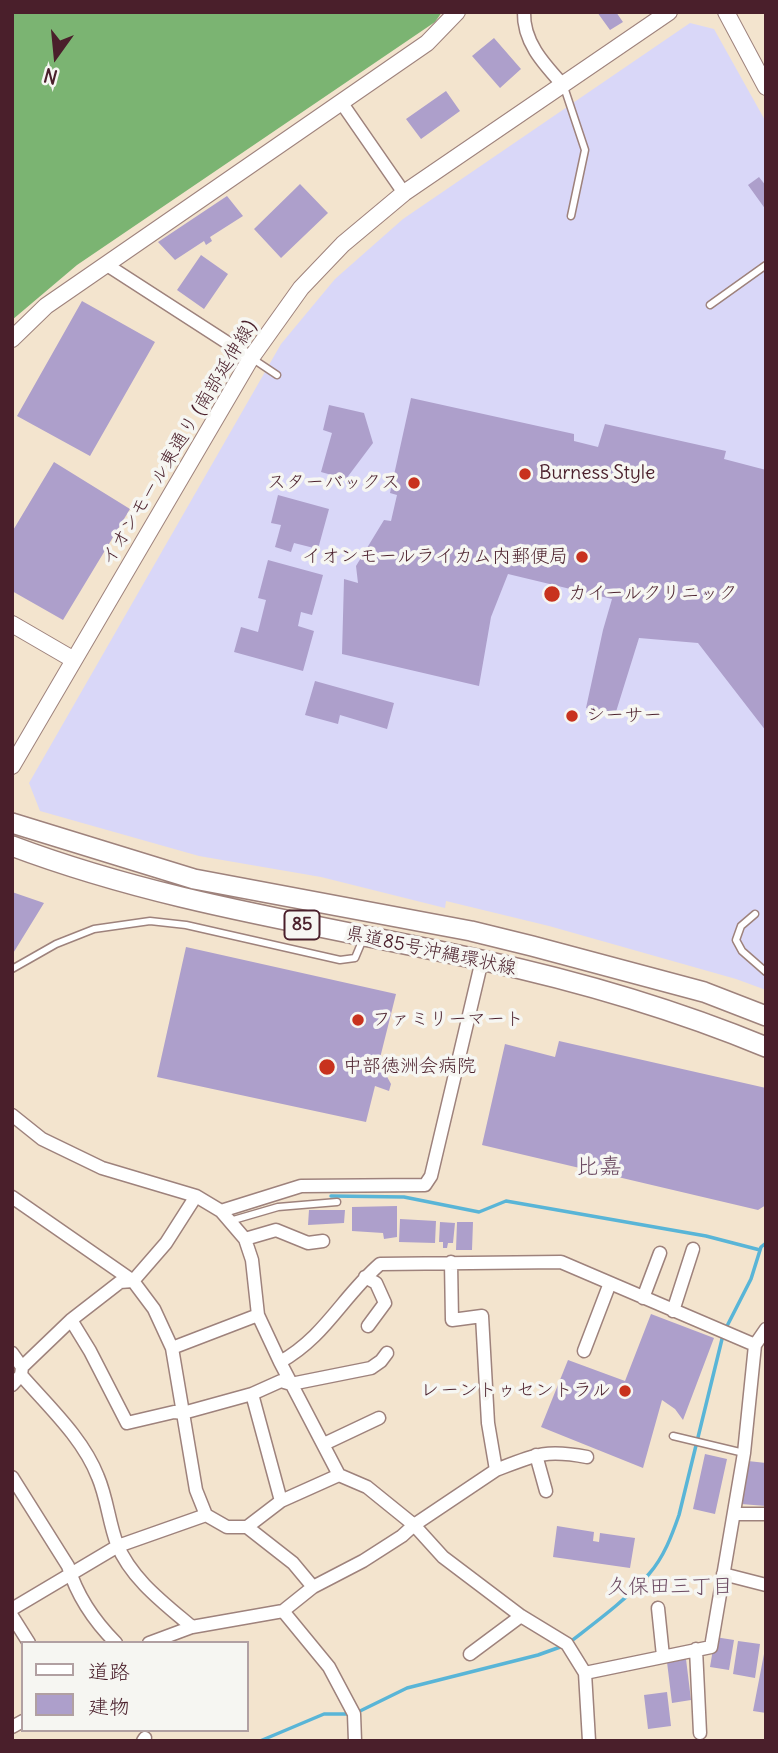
<!DOCTYPE html>
<html>
<head>
<meta charset="utf-8">
<style>
	body { margin:0 }
	#map { position:relative; width:778px; height:1753px; overflow:hidden; background:#f3e4ce; font-family:Delius,"Klee One",sans-serif }
	canvas { display:block }
	.frame { position:absolute; inset:0; border:14px solid #4a1f2b; pointer-events:none }
	.legend { position:absolute; left:21px; top:1641px; width:228px; height:91px; box-sizing:border-box; background:#f6f6f2; border:2px solid #b1a0a2; margin:0; padding:9px 12px; list-style:none; font-size:21px; color:#4a1f2b }
	.legend li { display:flex; align-items:center; gap:14px; height:35px }
	.legend b { width:35px; border:2px solid #b1a0a2 }
	.north { position:absolute; left:21px; top:21px; width:70px; height:70px; -webkit-text-stroke:5px #f6f6f2; paint-order:stroke; rotate:195deg; font-size:19px; font-weight:700; line-height:28px; text-align:center; color:#4a1f2b }
	.north::after { content:''; display:block; margin:auto; width:24px; height:32px; background:#4a1f2b; clip-path:polygon(50% 0,100% 100%,50% 72%,0 100%) }
</style>
</head>
<body>
<div id="map">
<canvas width="778" height="1753"></canvas>
<div class="frame"></div>
<ul class="legend">
<li><b style="height:9px;background:#fff"></b>道路</li>
<li><b style="height:19px;background:#ad9fcb"></b>建物</li>
</ul>
<div class="north">N</div>
</div>
<script>
const context = document.querySelector('canvas').getContext('2d');
context.lineJoin = 'round';
function paint(path, color) { context.fillStyle = color; context.fill(path, 'evenodd'); }
function trace(path, color, width, dash) { context.strokeStyle = color; context.lineWidth = width; context.lineCap = dash ? 'butt' : 'round'; context.setLineDash(dash || []); context.stroke(path); }
function write(font, color, halo, rows, align = 'center') {
  context.font = font + ' Delius,"Klee One",sans-serif'; context.lineWidth = 7; context.setLineDash([]); context.textBaseline = 'middle'; context.strokeStyle = halo; context.fillStyle = color; for (const [text, x, y, turn = 0] of rows) {
    context.save(); context.translate(x, y); context.rotate((+turn || 0) * Math.PI / 180); context.textAlign = isNaN(turn) ? turn : align; if (halo) context.strokeText(text, 0, 0); context.fillText(text, 0, 0); context.restore();
  }
}
paint(new Path2D(`
	M 690,23 L 714,29 L 766,122 L 766,990 L 736,979 L 549,926 L 446,901 L 445,908 L 321,877 L 199,856 L 40,811 L 29,783 L 281,344 L 335,279 L 403,219 Z`), '#d9d7f8');
paint(new Path2D(`
	M 12,12 L 442,12 L 435,22 L 77,265 L 12,320 Z`), '#7bb472');
trace(new Path2D(`
	M 331,1196 L 404,1197 L 479,1212 L 506,1201 L 706,1236 L 760,1250
	M 726,1328 L 751,1279 L 761,1247 L 766,1243
	M 570,1642 C 597,1621 626,1600 649,1574 C 664,1557 672,1535 679,1515 L 723,1335
	M 358,1712 L 407,1688 L 538,1655 L 563,1646
	M 260,1741 L 324,1714 L 351,1714`), '#59b5d7', 3.5);
paint(new Path2D(`
	M 597,12 L 616,12 L 623,22 L 610,30 Z
	M 494,38 L 521,69 L 500,88 L 472,56 Z
	M 446,91 L 460,111 L 421,139 L 406,119 Z
	M 759,177 L 766,186 L 766,210 L 748,185 Z
	M 300,184 L 328,213 L 281,258 L 254,229 Z
	M 227,196 L 243,216 L 210,237 L 212,241 L 206,245 L 204,241 L 175,260 L 158,242 Z
	M 201,255 L 228,274 L 204,309 L 177,290 Z
	M 82,301 L 155,342 L 90,456 L 17,416 Z
	M 411,398 L 574,434 L 574,441 L 598,447 L 605,424 L 726,451 L 724,459 L 766,470 L 766,731 L 698,643 L 639,638 L 615,715 L 586,708 L 603,630 L 612,599 L 508,574 L 491,617 L 479,686 L 342,654 L 344,579 L 358,583 L 356,566 L 384,520 L 391,521 L 397,495 L 390,493 Z
	M 329,405 L 364,413 L 373,443 L 346,479 L 321,472 L 332,433 L 323,430 Z
	M 54,462 L 130,509 L 63,620 L 12,591 L 12,532 Z
	M 278,495 L 329,509 L 318,549 L 294,543 L 291,552 L 275,547 L 281,525 L 271,523 Z
	M 268,560 L 323,575 L 312,615 L 301,612 L 298,626 L 314,631 L 303,671 L 234,652 L 241,627 L 258,632 L 266,600 L 258,598 Z
	M 315,681 L 394,703 L 387,729 L 340,715 L 338,724 L 305,715 Z
	M 12,892 L 44,903 L 12,955 Z
	M 186,947 L 396,994 L 379,1062 L 391,1084 L 389,1091 L 375,1086 L 366,1122 L 157,1077 Z
	M 559,1041 L 766,1088 L 766,1205 L 758,1210 L 482,1145 L 505,1044 L 555,1057 Z
	M 397,1206 L 397,1237 L 384,1239 L 383,1233 L 352,1231 L 352,1207 Z
	M 309,1210 L 345,1210 L 344,1223 L 308,1225 Z
	M 400,1219 L 436,1221 L 435,1243 L 399,1242 Z
	M 440,1222 L 455,1223 L 453,1243 L 448,1243 L 447,1248 L 443,1248 L 443,1242 L 439,1242 Z
	M 457,1222 L 473,1222 L 472,1250 L 456,1250 Z
	M 651,1314 L 714,1338 L 683,1420 L 675,1409 L 662,1400 L 643,1468 L 541,1427 L 568,1360 L 625,1381 Z
	M 705,1454 L 727,1459 L 715,1514 L 693,1509 Z
	M 748,1461 L 766,1463 L 766,1506 L 741,1504 Z
	M 557,1526 L 594,1532 L 593,1541 L 599,1542 L 600,1533 L 635,1538 L 630,1568 L 553,1557 Z
	M 715,1637 L 734,1640 L 729,1670 L 710,1667 Z
	M 738,1641 L 760,1644 L 755,1678 L 733,1674 Z
	M 764,1654 L 766,1655 L 766,1713 L 753,1711 Z
	M 686,1659 L 691,1700 L 672,1703 L 667,1662 Z
	M 667,1692 L 671,1726 L 648,1729 L 644,1695 Z`), '#ad9fcb');
const lane = new Path2D(`
	M 564,87 L 585,150 L 571,216
	M 710,305 L 766,265
	M 253,359 L 277,375
	M 755,914 L 741,926 L 736,940 L 742,951 L 766,972
	M 12,969 L 56,944 L 94,929 L 150,921 L 186,925 L 340,960 L 355,958 L 363,939
	M 230,1221 L 278,1207 L 337,1202
	M 673,1436 L 744,1453`);
const street = new Path2D(`
	M 524,12 C 523,42 544,64 563,85
	M 341,102 L 404,193
	M 107,265 L 251,358
	M 12,1115 L 42,1139 L 102,1168 L 196,1196 L 221,1211 L 245,1239 L 252,1260 L 258,1315 L 280,1362 L 339,1475 L 367,1487 L 414,1525 L 443,1557 L 521,1616 L 567,1644 L 585,1673 L 589,1741
	M 12,1197 L 133,1281 L 154,1309 L 172,1348 L 196,1490 L 206,1515 L 227,1527 L 247,1527 L 281,1501 L 339,1475
	M 221,1211 L 301,1186 L 425,1185 L 431,1176 L 482,960
	M 245,1239 L 276,1230 L 308,1243 L 323,1241
	M 451,1262 L 452,1320 L 482,1316 L 488,1423 L 496,1470 C 534,1455 545,1449 587,1457
	M 365,1277 L 376,1283 L 385,1303 L 368,1326
	M 643,1298 L 660,1253
	M 673,1311 L 693,1249
	M 71,1320 L 90,1351 L 127,1423 L 174,1412 L 183,1413 L 252,1394 L 281,1381 L 291,1384 L 371,1368 L 381,1361 L 387,1353
	M 172,1348 L 258,1315
	M 584,1351 L 610,1283
	M 12,1353 L 22,1367
	M 280,1362 C 325,1337 342,1297 380,1264 L 561,1262 L 755,1345
	M 21,1375 C 48,1406 83,1438 98,1477 C 107,1498 109,1523 117,1544 C 131,1579 165,1604 192,1627
	M 12,1385 L 21,1375 L 22,1367 L 71,1320 L 120,1282 L 133,1281 L 166,1243 L 196,1196
	M 252,1394 L 281,1501
	M 324,1444 L 379,1418
	M 536,1455 L 546,1491
	M 12,1477 L 68,1566 C 77,1596 94,1621 116,1643
	M 734,1514 L 766,1514
	M 247,1527 L 293,1563 L 313,1587
	M 723,1574 L 766,1585
	M 658,1608 L 663,1656
	M 12,1609 L 118,1546 L 206,1515
	M 283,1611 L 329,1667 L 354,1714 L 355,1741
	M 12,1616 L 29,1643
	M 149,1643 L 192,1627 L 283,1611 L 313,1587 L 363,1561 L 402,1536 L 414,1525 L 496,1470
	M 696,1649 L 700,1733
	M 470,1654 L 521,1616
	M 585,1673 L 711,1647 L 744,1453 L 755,1345 L 766,1329
	M 12,1727 L 23,1721
	M 143,1741 L 145,1738`);
const secondary = new Path2D(`
	M 726,12 L 766,87
	M 12,339 L 46,306 L 427,43 L 457,12
	M 12,624 L 74,660
	M 12,766 L 251,358 L 301,288 L 343,244 L 404,193 L 669,12`);
const primary = new Path2D(`
	M 12,823 L 194,879 L 471,931 L 532,946 L 704,992 L 766,1016
	M 12,846 C 166,904 323,925 481,960 C 578,981 674,1009 766,1047`);
trace(lane, '#9e827c', 9);
trace(street, '#9e827c', 15);
trace(secondary, '#9e827c', 18);
trace(primary, '#9e827c', 22);
trace(lane, '#fff', 6);
trace(street, '#fff', 12);
trace(secondary, '#fff', 16);
trace(primary, '#fff', 19);
for (const [x, y, r, color] of [
	[525,474,7,"#c8321e"],
	[414,483,7,"#c8321e"],
	[582,557,7,"#c8321e"],
	[552,594,9,"#c8321e"],
	[572,716,7,"#c8321e"],
	[358,1020,7,"#c8321e"],
	[327,1067,9,"#c8321e"],
	[625,1391,7,"#c8321e"]
]) { const dot = new Path2D(); dot.arc(x, y, r, 0, 2 * Math.PI); context.fillStyle = color; context.fill(dot); trace(dot, '#f6f6f2', 2.5); }
for (const [x, y, w] of [
	[302,925,35]
]) { const box = new Path2D(); box.roundRect(x - w / 2, y - 14.5, w, 29, 5); context.fillStyle = '#f6f6f2'; context.fill(box); trace(box, '#4a1f2b', 2); }
write('bold 18px', '#4a1f2b', null, [
	["85",302,925]
]);
write('19px', '#4a1f2b', '#f6f6f2', [
	["イオンモール東通り (南部延伸線)",179,443,-59],
	["県道85号沖縄環状線",431,951,12]
]);
write('19px', '#4a1f2b', '#f6f6f2', [
	["Burness Style",539,474],
	["スターバックス",400,483,"right"],
	["イオンモールライカム内郵便局",568,557,"right"],
	["カイールクリニック",568,594],
	["シーサー",586,716],
	["ファミリーマート",372,1020],
	["中部徳洲会病院",343,1067],
	["レーントゥセントラル",611,1391,"right"]
], 'left');
write('21px', '#6d4c63', '#f6f6f2', [
	["久保田三丁目",670,1587]
]);
write('23px', '#6d4c63', '#f6f6f2', [
	["比嘉",599,1167]
]);
</script>
</body>
</html>
